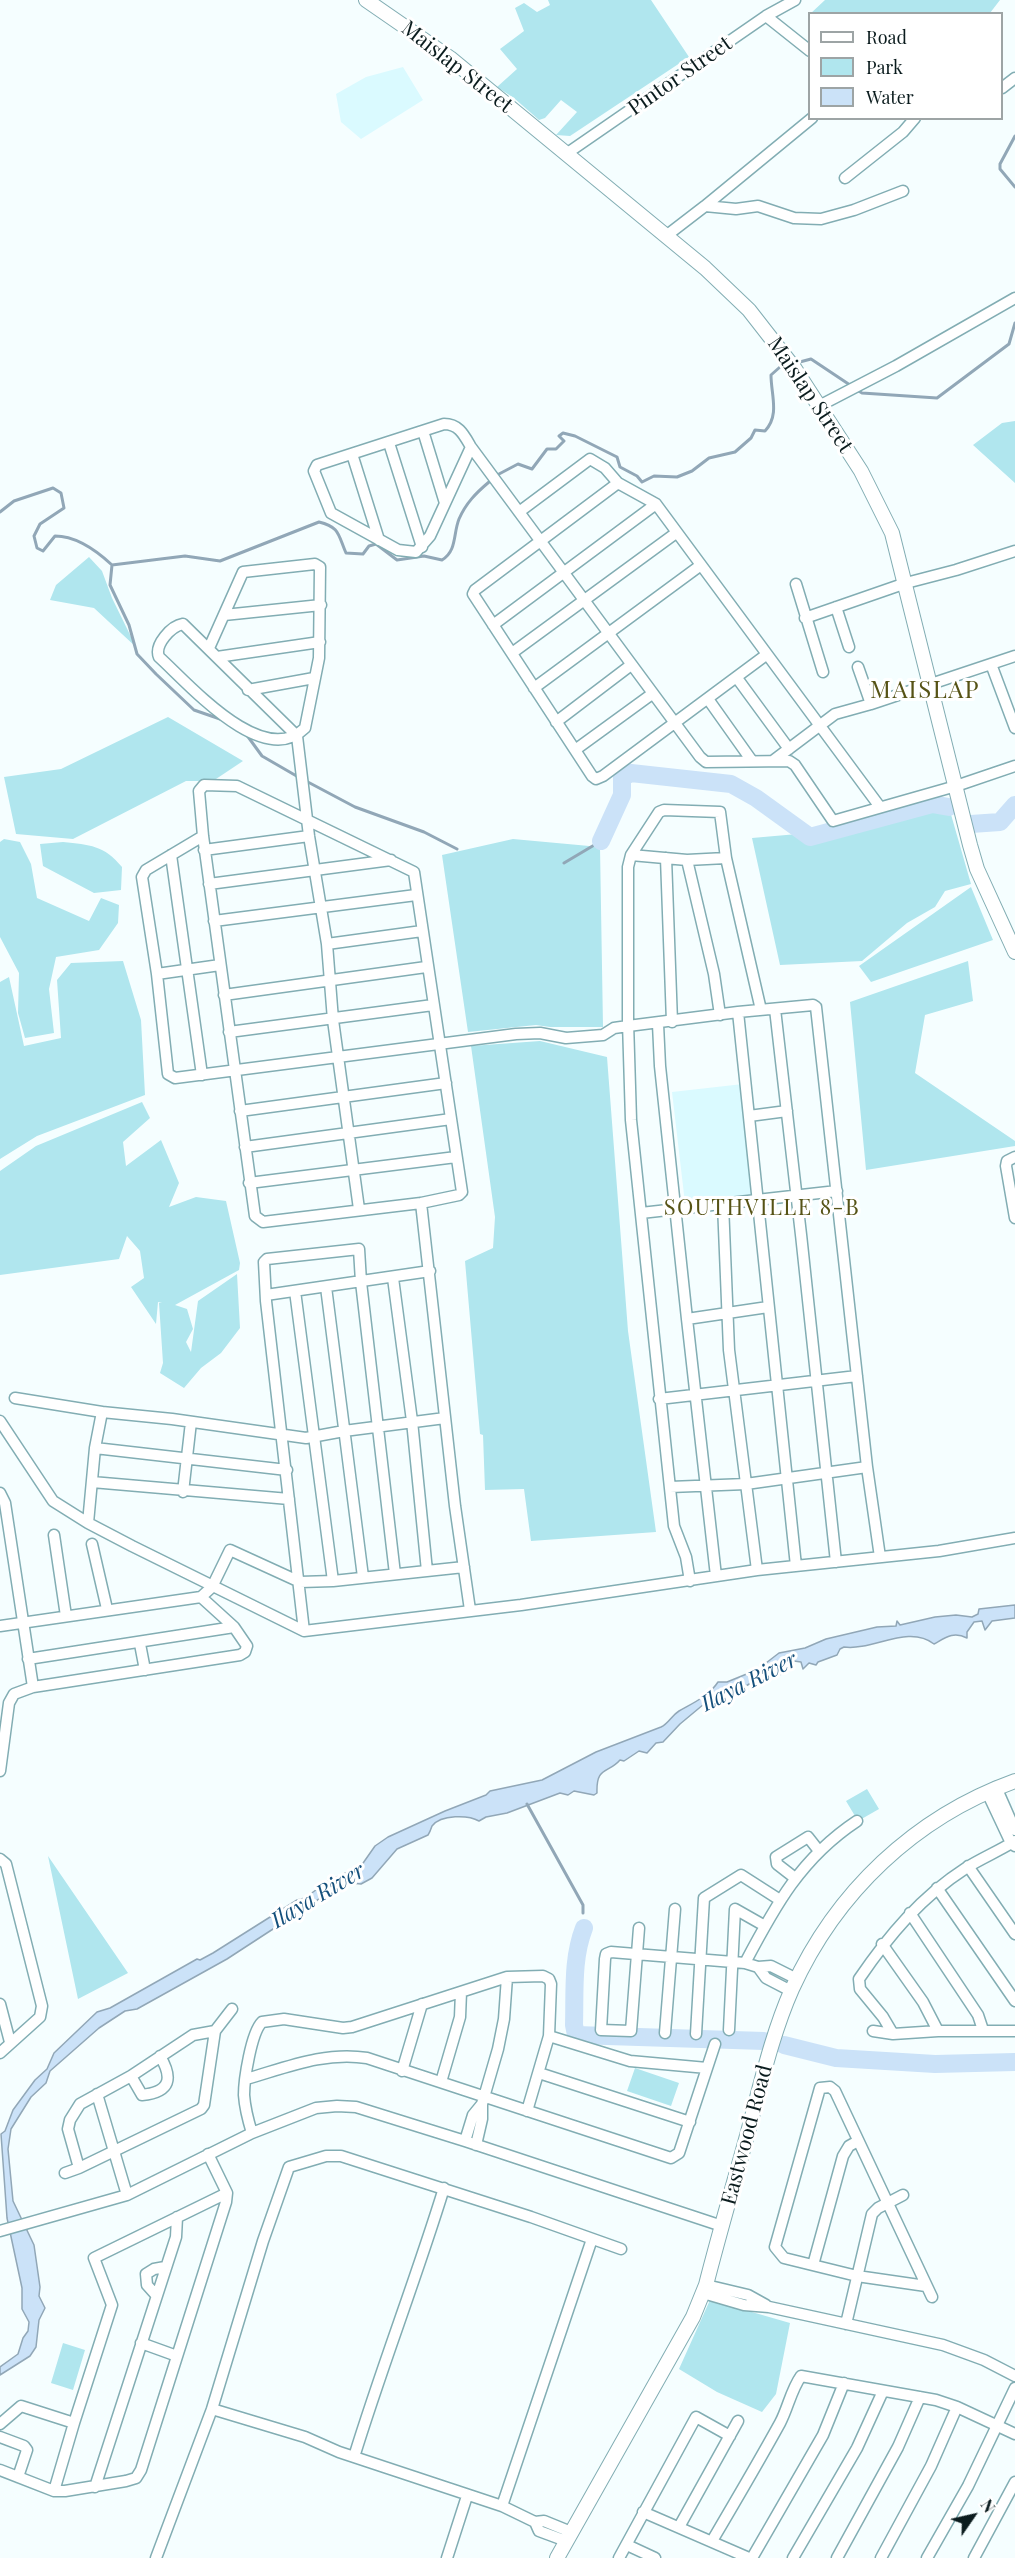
<!DOCTYPE html>
<html>
<head>
<meta charset="utf-8">
<style>
	body { margin:0 }
	#map { position:relative; width:1015px; height:2558px; overflow:hidden; background:#f5feff; font-family:"Playfair Display",serif }
	canvas { display:block }
	.legend { position:absolute; left:808px; top:12px; width:195px; height:108px; box-sizing:border-box; background:#fff; border:2px solid #9da4a5; margin:0; padding:8px 10px; list-style:none; font-size:18px; color:#0b1c1e }
	.legend li { display:flex; align-items:center; gap:12px; height:30px }
	.legend b { width:30px; border:2px solid #9da4a5 }
	.north { position:absolute; left:943px; top:2486px; width:60px; height:60px; -webkit-text-stroke:4px #fff; paint-order:stroke; rotate:56deg; font-size:16px; font-weight:700; line-height:24px; text-align:center; color:#0b1c1e }
	.north::after { content:''; display:block; margin:auto; width:21px; height:27px; background:#0b1c1e; clip-path:polygon(50% 0,100% 100%,50% 72%,0 100%) }
</style>
</head>
<body>
<div id="map">
<canvas width="1015" height="2558"></canvas>
<ul class="legend">
<li><b style="height:8px;background:#fff"></b>Road</li>
<li><b style="height:16px;background:#b0e6ee"></b>Park</li>
<li><b style="height:16px;background:#cbe2f8"></b>Water</li>
</ul>
<div class="north">N</div>
</div>
<script>
const context = document.querySelector('canvas').getContext('2d');
context.lineJoin = 'round';
function paint(path, color) { context.fillStyle = color; context.fill(path, 'evenodd'); }
function trace(path, color, width, dash) { context.strokeStyle = color; context.lineWidth = width; context.lineCap = dash ? 'butt' : 'round'; context.setLineDash(dash || []); context.stroke(path); }
function write(font, color, halo, rows, align = 'center') {
  context.font = font + ' "Playfair Display",serif'; context.lineWidth = 6; context.setLineDash([]); context.textBaseline = 'middle'; context.strokeStyle = halo; context.fillStyle = color; for (const [text, x, y, turn = 0] of rows) {
    context.save(); context.translate(x, y); context.rotate((+turn || 0) * Math.PI / 180); context.textAlign = isNaN(turn) ? turn : align; if (halo) context.strokeText(text, 0, 0); context.fillText(text, 0, 0); context.restore();
  }
}
paint(new Path2D(`
	M 403,67 L 423,100 L 361,139 L 341,122 L 336,94 L 366,77 Z
	M 743,1084 L 757,1195 L 685,1203 L 672,1092 Z`), '#dafaff');
paint(new Path2D(`
	M 548,0 L 651,0 L 689,57 L 570,136 L 556,135 L 577,112 L 561,100 L 545,118 L 539,120 L 514,98 L 497,87 L 517,69 L 500,49 L 524,31 L 515,8 L 524,3 L 537,12 L 550,5 Z
	M 825,0 L 1000,0 L 990,13 L 810,14 Z
	M 1015,421 L 1015,483 L 973,445 L 1002,423 Z
	M 89,557 L 102,571 L 112,598 L 136,647 L 94,608 L 50,600 L 56,585 Z
	M 168,717 L 243,761 L 213,781 L 186,781 L 73,839 L 16,834 L 4,777 L 61,769 Z
	M 915,806 L 950,811 L 971,884 L 945,891 L 935,907 L 907,923 L 862,961 L 780,965 L 752,838 L 843,830 Z
	M 4,839 L 20,842 L 31,864 L 37,898 L 89,921 L 101,898 L 119,905 L 118,923 L 99,950 L 56,957 L 49,989 L 54,1033 L 25,1038 L 18,1013 L 19,973 L 0,937 L 0,842 Z
	M 513,839 L 600,847 L 603,1027 L 550,1027 L 536,1025 L 468,1032 L 442,855 Z
	M 63,842 C 90,845 104,845 122,867 L 121,890 L 94,893 L 43,866 L 40,844 Z
	M 971,887 L 993,940 L 871,982 L 859,966 Z
	M 123,961 L 141,1020 L 145,1095 L 37,1136 L 0,1159 L 0,982 L 9,977 L 24,1046 L 61,1038 L 57,980 L 71,963 Z
	M 968,961 L 973,1001 L 925,1015 L 915,1073 L 1015,1141 L 1015,1146 L 866,1170 L 850,1002 Z
	M 540,1041 L 607,1057 L 628,1331 L 656,1532 L 531,1541 L 524,1489 L 485,1490 L 483,1435 L 480,1434 L 465,1261 L 493,1248 L 495,1217 L 471,1046 Z
	M 142,1102 L 150,1118 L 123,1142 L 126,1166 L 161,1140 L 179,1183 L 169,1207 L 196,1197 L 226,1201 L 240,1263 L 239,1270 L 175,1305 L 187,1309 L 193,1329 L 186,1342 L 191,1352 L 198,1301 L 237,1274 L 240,1328 L 221,1353 L 201,1368 L 184,1388 L 160,1373 L 163,1363 L 159,1303 L 162,1303 L 158,1302 L 156,1324 L 131,1287 L 144,1278 L 140,1251 L 127,1236 L 119,1259 L 0,1275 L 0,1171 L 36,1146 Z
	M 867,1789 L 879,1809 L 858,1821 L 846,1801 Z
	M 48,1856 L 128,1973 L 78,1999 Z
	M 635,2068 L 679,2083 L 671,2106 L 627,2091 Z
	M 710,2300 L 790,2323 L 776,2394 L 762,2412 L 717,2392 L 679,2369 Z
	M 63,2343 L 85,2350 L 73,2390 L 51,2383 Z`), '#b0e6ee');
const water = new Path2D(`
	M 1015,1605 L 1015,1618 L 992,1621 L 985,1630 L 982,1621 L 974,1622 L 967,1632 L 967,1638 C 953,1631 945,1638 934,1644 C 908,1624 873,1651 844,1647 L 840,1649 L 837,1655 L 818,1662 L 816,1665 L 809,1663 L 803,1669 L 801,1662 L 794,1661 L 783,1674 L 759,1678 L 741,1689 L 739,1687 L 732,1693 L 704,1704 L 680,1724 L 663,1742 L 656,1743 L 647,1753 L 639,1751 L 624,1761 L 620,1760 C 608,1774 596,1766 597,1793 L 594,1795 L 574,1791 L 568,1795 L 560,1793 L 507,1813 L 486,1817 L 479,1821 C 469,1815 441,1814 432,1826 C 431,1829 430,1832 428,1835 L 397,1849 L 372,1878 L 361,1884 L 351,1883 L 336,1888 L 227,1959 L 137,2009 L 125,2011 L 99,2028 L 50,2071 L 46,2083 L 31,2097 L 11,2129 L 8,2149 L 13,2201 L 34,2245 L 40,2287 L 39,2296 L 45,2308 L 39,2320 L 36,2347 L 30,2356 L 0,2375 L 0,2367 L 18,2354 L 23,2338 L 28,2331 L 29,2322 L 22,2309 L 22,2288 L 7,2218 L 1,2134 L 5,2131 L 13,2110 L 35,2080 L 47,2069 L 54,2053 L 97,2012 L 110,2008 L 197,1959 L 200,1960 L 213,1953 L 297,1900 L 305,1898 L 328,1881 L 361,1866 L 375,1846 L 388,1837 L 445,1811 L 486,1795 L 490,1791 L 542,1780 L 596,1752 L 661,1727 C 669,1723 671,1716 679,1711 C 693,1703 709,1696 718,1682 L 727,1682 L 754,1671 L 764,1671 L 766,1663 L 779,1653 L 805,1648 L 826,1639 L 877,1627 L 896,1626 L 897,1621 L 900,1625 L 935,1617 L 956,1615 L 972,1617 L 978,1614 L 979,1609 Z`);
paint(water, '#cbe2f8');
trace(water, '#91a7b7', 1.5);
trace(new Path2D(`
	M 1015,136 L 1000,164 L 1000,169 L 1015,187
	M 796,363 L 811,359 L 850,385
	M 855,389 L 862,393 L 937,398 L 1009,344 L 1015,323
	M 499,474 L 518,464 L 532,469 L 547,449 L 556,449 L 564,441 L 559,436 L 563,433 L 575,436 L 617,457 L 620,467 L 637,476 L 642,482 L 654,476 L 677,477 L 692,471 L 709,458 L 735,452 L 751,438 L 755,430 L 765,431 C 780,415 771,395 771,375 L 780,367 L 786,365
	M 0,512 L 14,501 L 53,488 L 61,493 L 64,508 L 40,524 L 34,536 L 37,548 L 43,551 L 55,536 C 77,536 97,551 112,565 L 185,556 L 220,561 L 319,522 C 340,527 338,535 346,553 L 363,554 L 369,546 L 376,544 L 397,560 L 424,556 L 442,560 C 457,551 453,534 459,519 C 466,503 476,493 489,482
	M 112,565 L 110,585 L 129,625 L 137,654 L 156,674 L 194,710 L 220,719
	M 246,734 L 262,756 L 300,778
	M 306,781 L 355,807 L 424,832 L 457,849
	M 564,863 L 601,841
	M 527,1804 L 583,1905 L 583,1913`), '#91a7b7', 3);
trace(new Path2D(`
	M 971,824 L 1000,822 L 1015,805
	M 601,841 L 622,795 L 622,778 L 631,773 L 731,784 L 756,798 L 810,837 L 932,804 L 949,807
	M 584,1928 C 572,1959 575,1992 574,2025 L 576,2035 L 764,2041
	M 784,2045 L 836,2058 L 935,2064 L 1015,2062`), '#cbe2f8', 18);
const minor = new Path2D(`
	M 766,16 L 810,51
	M 1002,88 L 1015,78
	M 566,154 L 766,16 L 795,0
	M 845,178 L 903,132 L 915,118
	M 705,206 L 812,118
	M 666,236 L 705,206 L 736,209 L 758,206 L 794,218 L 821,219 L 854,210 L 903,191
	M 819,406 L 896,366 L 1015,298
	M 423,431 L 445,503
	M 389,443 L 422,547
	M 471,447 L 430,536 L 416,552 L 398,550 L 331,513 L 314,471 L 317,465 L 444,424 C 459,424 464,435 471,447 L 700,757 L 706,762 L 789,761 L 795,765 L 833,821 L 956,786 L 1015,766
	M 352,454 L 379,540
	M 618,483 L 475,590 L 473,594 L 592,776 L 596,779 L 603,776 L 766,655
	M 519,512 L 590,459 L 605,468 L 618,483 L 656,504 L 880,807
	M 796,584 L 823,672
	M 836,607 L 849,647
	M 224,615 L 321,605
	M 805,618 L 906,583 L 956,570 L 1015,551
	M 493,625 L 656,504
	M 209,648 L 243,572 L 315,564 L 320,567 L 319,658 L 305,728 C 263,770 189,684 159,657 C 154,645 171,626 183,624 L 297,736 L 309,836 L 327,944 L 333,1020 L 359,1209
	M 512,653 L 676,533
	M 217,657 L 320,642
	M 991,664 L 1015,728
	M 858,667 L 871,704
	M 737,678 L 789,749
	M 534,688 L 701,565
	M 248,690 L 314,678
	M 708,699 L 752,761
	M 556,722 L 631,665
	M 575,750 L 652,694
	M 774,760 L 835,714 L 871,704 L 1015,656
	M 204,785 L 237,786 L 414,872 L 462,1192 L 459,1195 L 421,1203 L 263,1222 L 255,1216 L 203,836 L 199,791 Z
	M 203,836 L 146,870 L 142,877 L 157,974 L 168,1074 L 175,1078 L 516,1034 L 540,1033 L 566,1038 L 603,1035 L 614,1028 L 628,1026 L 738,1012 L 813,1005 L 816,1007 L 867,1467 L 880,1557
	M 204,850 L 309,836
	M 171,855 L 202,1075
	M 631,855 L 687,860 L 726,858 L 761,1010
	M 666,858 L 672,1022
	M 687,860 L 714,974 L 720,1015
	M 209,884 L 391,860
	M 214,921 L 416,895
	M 327,944 L 422,931
	M 157,974 L 220,965
	M 224,995 L 426,967
	M 775,1009 C 797,1193 817,1378 836,1562
	M 738,1012 L 796,1566
	M 658,1024 L 660,1066 L 687,1319 L 716,1576
	M 229,1032 L 433,1005
	M 240,1111 L 446,1083
	M 749,1116 L 787,1111
	M 245,1147 L 451,1119
	M 1015,1157 L 1007,1161 L 1006,1166 L 1015,1218
	M 249,1183 L 456,1157
	M 421,1203 L 455,1506 L 470,1610
	M 723,1204 L 729,1350 L 757,1570
	M 641,1213 L 837,1191
	M 393,1278 L 412,1421 L 427,1571
	M 326,1287 L 363,1577
	M 295,1291 L 333,1581
	M 266,1295 L 430,1271
	M 687,1319 L 768,1307
	M 15,1398 L 102,1412 L 172,1419 L 306,1438 L 344,1431 L 445,1418
	M 659,1399 L 857,1376
	M 0,1421 L 53,1501 L 88,1523 L 132,1546 L 304,1631 L 521,1605 L 757,1570 L 939,1551 L 1015,1538
	M 95,1448 L 287,1470
	M 92,1482 L 289,1499
	M 670,1487 L 746,1484 L 867,1467
	M 183,1492 L 191,1422
	M 0,1493 L 5,1503 L 33,1687
	M 88,1523 L 95,1448 L 102,1412
	M 54,1535 L 66,1616
	M 92,1544 L 107,1609
	M 690,1581 L 686,1557 L 674,1526 L 631,1120 L 628,1022 L 628,867 L 631,855 L 659,812 L 664,810 L 720,812 L 726,858
	M 0,1626 L 201,1597 L 212,1587 L 230,1550 L 300,1582 L 333,1581 L 464,1567
	M 304,1631 L 266,1301 L 264,1262 L 267,1259 L 359,1249 L 361,1282 L 395,1574
	M 140,1644 L 145,1670
	M 28,1659 L 234,1627
	M 0,1771 L 9,1703 L 14,1694 L 33,1687 L 240,1655 L 245,1652 L 247,1646 L 234,1627 L 201,1597
	M 996,1787 L 1015,1830
	M 987,1792 L 1011,1843 L 1015,1846
	M 0,1859 L 6,1864 L 42,2006 L 40,2017 L 0,2053
	M 968,1866 L 1015,1934
	M 795,1878 L 777,1864 L 776,1857 L 808,1837 L 819,1851
	M 937,1888 L 1015,2001
	M 910,1913 L 978,2015 L 983,2030
	M 639,1928 L 631,2031 L 601,2030 L 605,1959 L 606,1954 L 611,1952 L 745,1963 L 758,1967 L 771,1966 L 797,1979
	M 882,1944 L 923,2002 L 938,2031
	M 745,1963 C 775,1906 801,1858 857,1821
	M 758,1967 L 766,1978 L 791,1991
	M 0,2004 L 10,2042
	M 729,2030 L 735,1909 L 765,1926
	M 215,2031 L 204,2105 L 201,2109 L 79,2168 L 68,2129 L 70,2120 L 80,2104 L 131,2076 L 193,2035 Z
	M 215,2031 L 232,2009
	M 873,2031 L 893,2034 L 938,2031 L 1015,2031
	M 665,2033 L 675,1909
	M 696,2034 L 704,1898 L 741,1875 L 780,1900
	M 893,2034 L 883,2017 L 860,1989 L 859,1979 C 889,1935 921,1897 966,1868 C 982,1858 999,1851 1015,1841
	M 549,2036 L 630,2061 L 707,2068
	M 402,2071 L 422,2004
	M 539,2073 L 690,2122
	M 131,2076 L 142,2095 C 171,2092 173,2078 160,2056
	M 246,2079 C 285,2068 325,2051 367,2058 L 671,2158 L 679,2153 L 715,2044
	M 441,2082 L 460,2017 L 461,1992
	M 97,2094 L 127,2195
	M 252,2133 C 248,2120 245,2109 244,2095 C 244,2080 251,2033 262,2022 L 284,2019 L 343,2028 L 352,2027 L 507,1977 L 543,1976 L 549,1979 L 551,1984 L 549,2036 L 527,2111
	M 465,2141 L 473,2115 L 482,2104
	M 476,2145 L 482,2119 L 482,2104 L 498,2049 L 504,2019 L 507,1977
	M 65,2173 L 79,2168
	M 0,2231 L 127,2195 L 252,2133 L 316,2108 L 337,2106 L 356,2107 L 465,2141 L 722,2226
	M 813,2265 L 843,2156 L 849,2146 L 858,2141
	M 706,2285 L 748,2295 L 766,2305
	M 926,2286 L 857,2276 L 784,2258 L 775,2247 L 820,2088 L 830,2087 L 835,2091 L 932,2297
	M 703,2293 L 744,2305 L 769,2307 L 943,2345 L 984,2360 L 1015,2376
	M 156,2295 L 147,2285 L 146,2274 L 154,2269 L 165,2267
	M 846,2324 L 872,2214 L 878,2208 L 903,2195
	M 141,2343 L 177,2356
	M 212,2409 L 305,2437 L 339,2452 L 502,2506 L 535,2522 L 544,2521 L 571,2532
	M 0,2424 L 21,2406 L 74,2423 L 112,2305 L 94,2258 L 227,2193
	M 0,2437 L 24,2446 L 27,2450 L 18,2477
	M 354,2457 C 382,2366 416,2279 444,2188
	M 0,2470 L 54,2491 L 65,2491 L 126,2481 L 136,2478 L 141,2470 L 226,2202 L 227,2193 L 208,2154
	M 95,2487 L 176,2237 L 177,2217
	M 54,2491 L 74,2423
	M 502,2506 L 592,2239
	M 643,2512 L 749,2558
	M 535,2522 L 539,2531 L 566,2541
	M 679,2527 L 738,2421
	M 712,2541 C 735,2502 758,2463 780,2423 C 788,2408 791,2390 801,2376 L 936,2400 L 957,2407 L 1015,2434
	M 627,2545 L 655,2558
	M 156,2558 L 212,2409 L 263,2241 L 289,2167 L 326,2156 L 341,2156 L 531,2217 L 621,2249
	M 447,2558 L 467,2496
	M 619,2558 L 696,2417 L 730,2436
	M 752,2558 L 823,2435 L 844,2383
	M 793,2558 L 857,2448 L 883,2391
	M 837,2558 L 898,2447 L 920,2397
	M 881,2558 L 931,2466 L 957,2407
	M 927,2558 L 968,2486 L 1015,2388
	M 974,2558 L 1015,2482`);
const major = new Path2D(`
	M 366,0 L 450,58 L 705,268 L 749,310 L 795,369 L 861,471 L 892,533 L 970,845 L 977,869 L 1015,952
	M 557,2558 L 693,2317 L 706,2285 C 719,2234 734,2183 748,2132 C 761,2084 772,2034 792,1989 C 836,1892 915,1817 1015,1781`);
trace(minor, '#82adb3', 13);
trace(major, '#82adb3', 16);
trace(minor, '#fff', 10);
trace(major, '#fff', 14);
write('21px', '#0b1c1e', '#fff', [
	["Maislap Street",457,67,38],
	["Pintor Street",680,76,-35],
	["Maislap Street",810,395,56],
	["Eastwood Road",747,2135,-75]
]);
context.letterSpacing = '1.5px';
write('22px', '#565316', '#fff', [
	["SOUTHVILLE 8-B",762,1208]
]);
context.letterSpacing = '0px';
write('italic 22px', '#15507c', '#fff', [
	["Ilaya River",749,1682,-27],
	["Ilaya River",318,1896,-31]
]);
context.letterSpacing = '1.5px';
write('24px', '#565316', '#fff', [
	["MAISLAP",925,691]
]);
context.letterSpacing = '0px';
</script>
</body>
</html>
